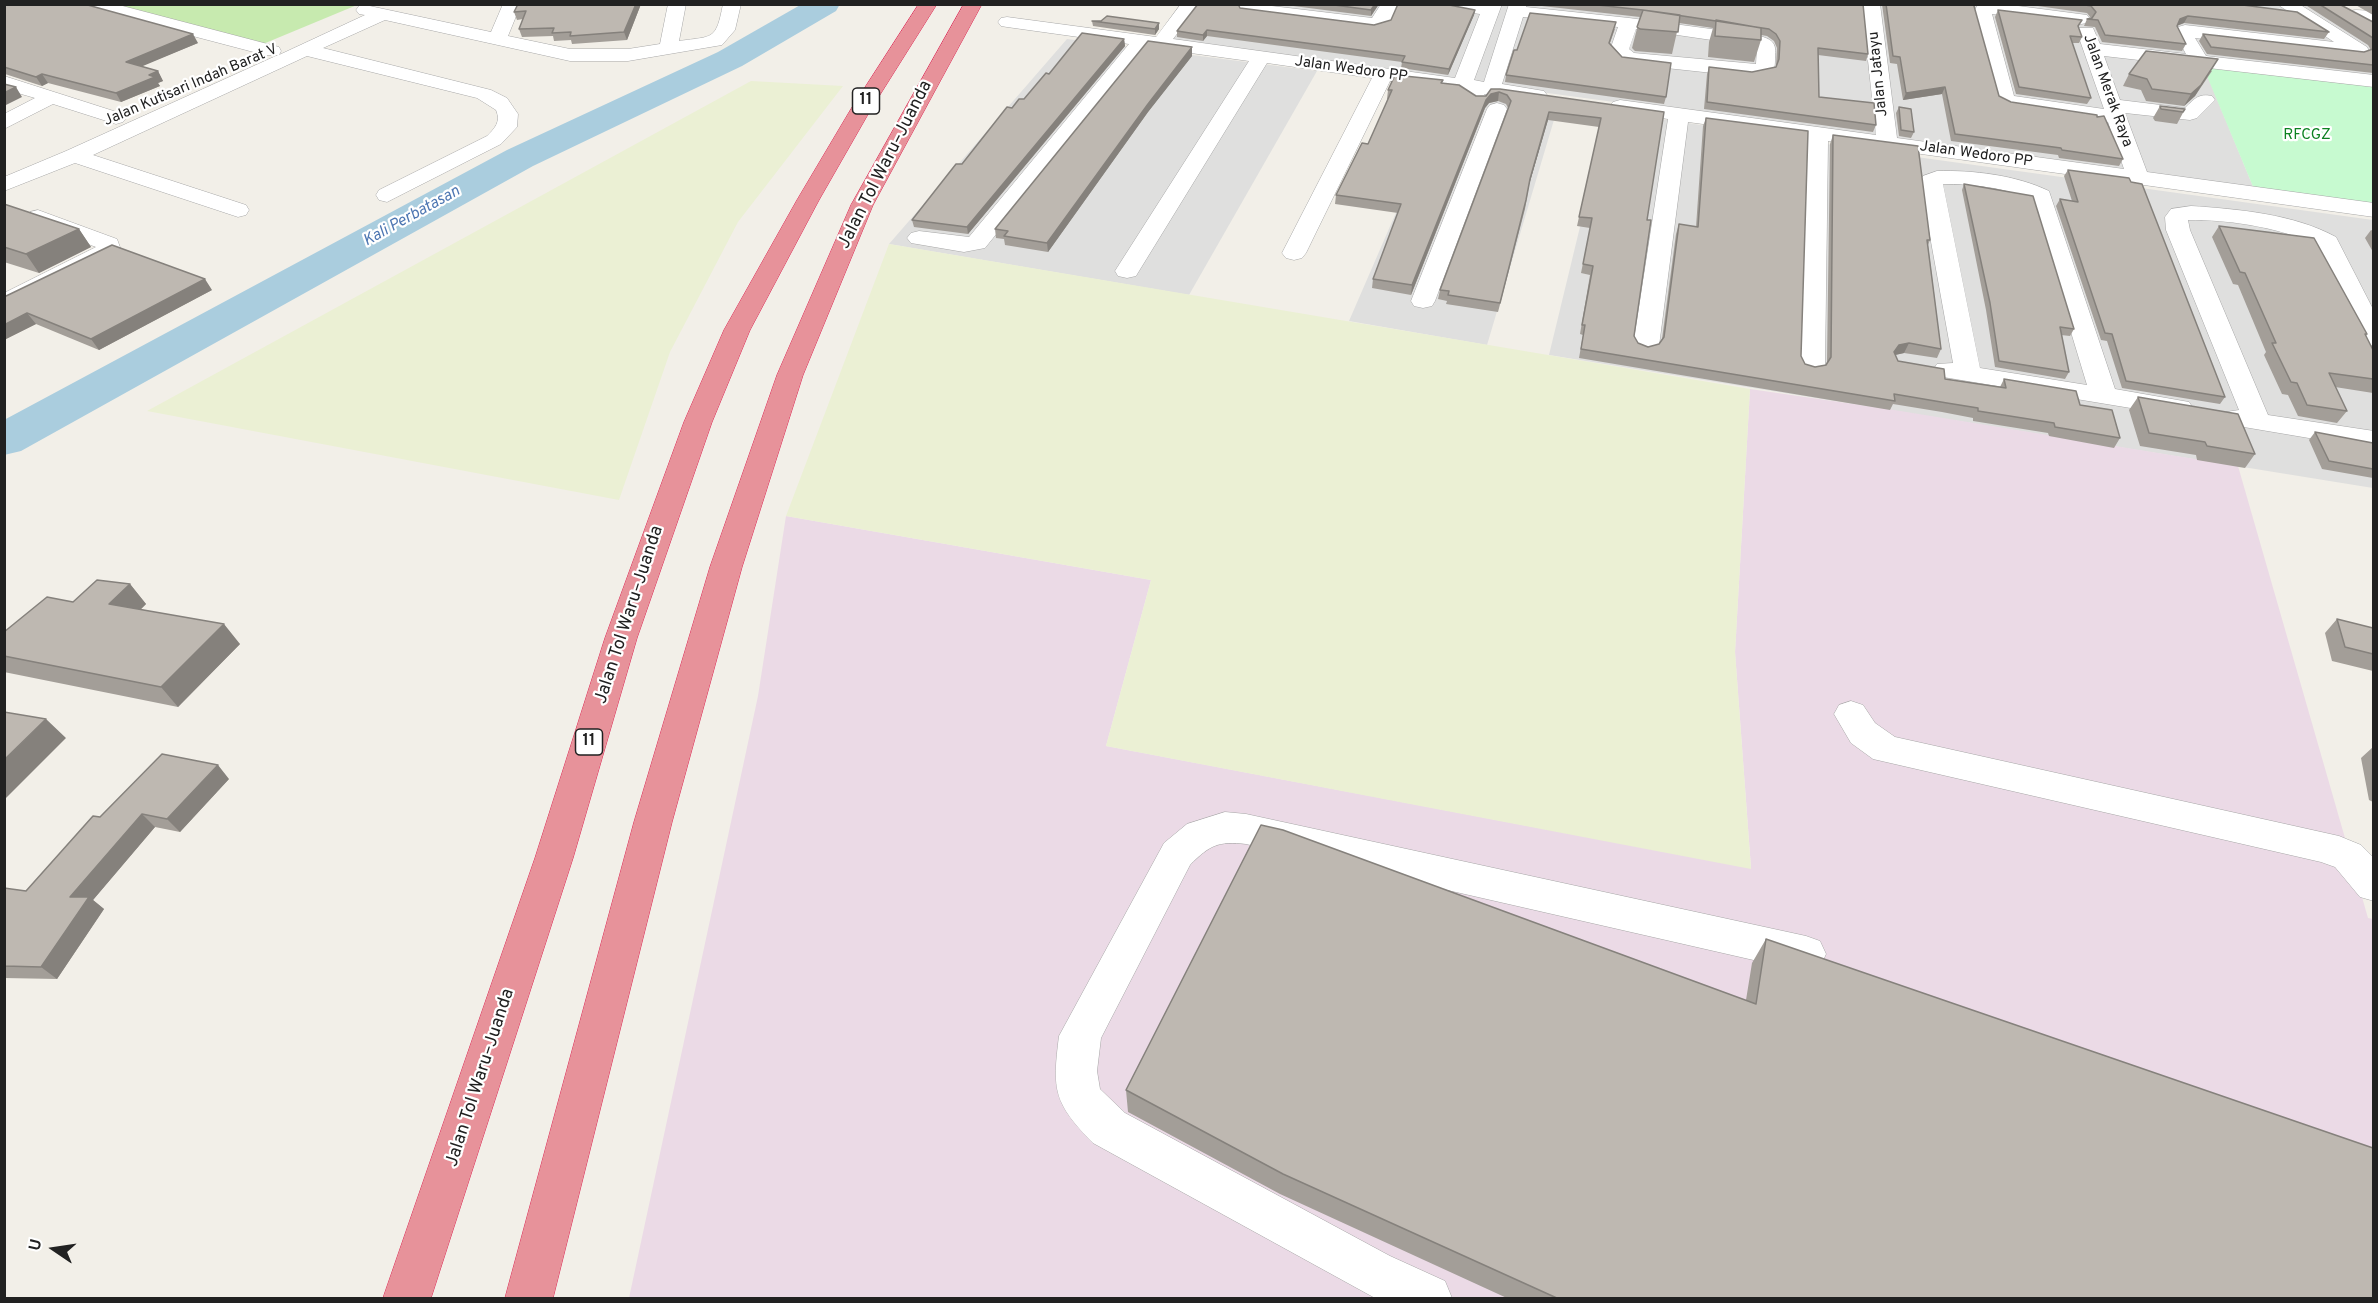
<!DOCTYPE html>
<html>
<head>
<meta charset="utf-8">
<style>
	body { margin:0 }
	#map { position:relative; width:2378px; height:1303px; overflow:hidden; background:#f2efe8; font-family:Overpass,sans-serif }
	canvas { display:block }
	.frame { position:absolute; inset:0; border:6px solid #212121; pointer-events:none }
	.north { position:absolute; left:24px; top:1219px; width:60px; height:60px; -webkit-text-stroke:4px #fff; paint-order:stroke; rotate:283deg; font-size:16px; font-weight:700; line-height:24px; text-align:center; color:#212121 }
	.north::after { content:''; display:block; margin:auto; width:21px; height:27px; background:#212121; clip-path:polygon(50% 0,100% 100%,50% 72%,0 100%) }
</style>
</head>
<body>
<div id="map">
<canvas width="2378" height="1303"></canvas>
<div class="frame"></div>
<div class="north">U</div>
</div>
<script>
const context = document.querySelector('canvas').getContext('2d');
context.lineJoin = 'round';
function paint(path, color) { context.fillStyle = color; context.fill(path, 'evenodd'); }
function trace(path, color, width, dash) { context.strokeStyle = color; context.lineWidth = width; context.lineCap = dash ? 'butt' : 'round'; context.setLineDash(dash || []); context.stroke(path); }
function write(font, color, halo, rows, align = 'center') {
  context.font = font + ' Overpass,sans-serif'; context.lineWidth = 4.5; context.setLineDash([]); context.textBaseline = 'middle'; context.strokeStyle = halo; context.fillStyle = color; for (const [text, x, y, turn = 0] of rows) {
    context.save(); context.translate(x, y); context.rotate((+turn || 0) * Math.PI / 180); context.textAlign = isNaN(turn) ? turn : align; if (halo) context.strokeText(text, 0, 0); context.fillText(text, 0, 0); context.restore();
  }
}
paint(new Path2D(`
	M 1193,4 L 2331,4 L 2373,29 L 2374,82 L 2203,65 L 2254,189 L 1165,41 Z
	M 1067,39 L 1317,71 L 1189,295 L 889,244 Z
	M 1450,88 L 1559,103 L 1487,345 L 1349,321 Z
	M 1608,111 L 1873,151 L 2373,220 L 2373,488 L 1549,355 Z`), '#dfdfde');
paint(new Path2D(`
	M 1750,389 L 1888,409 L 2238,466 L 2368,918 L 2373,919 L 2373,1298 L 629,1298 L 758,696 L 786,516 L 1151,580 L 1106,746 L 1751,868 L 1735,652 Z`), '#ebdae6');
paint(new Path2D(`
	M 751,81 L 843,86 L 738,222 L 670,352 L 619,500 L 147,411 Z
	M 889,244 L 1750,389 L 1735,652 L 1751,869 L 1106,746 L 1151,580 L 786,516 Z`), '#ebf0d4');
paint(new Path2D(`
	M 116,5 L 357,5 L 263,44 Z`), '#c7eaaf');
paint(new Path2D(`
	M 2202,64 L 2373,82 L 2373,206 L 2254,189 Z`), '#c7fad0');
paint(new Path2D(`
	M 802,4 L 840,4 L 836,11 L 742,66 L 533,166 L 21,451 L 4,455 L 4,420 L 507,150 L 718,52 Z`), '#aacdde');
const minor = new Path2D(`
	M 83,4 L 115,4 L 279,47 L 281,51 L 279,55 L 365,15 L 359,14 L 356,10 L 359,6 L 365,5 L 491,32 L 503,4 L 521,4 L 508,36 L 570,49 L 628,49 L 660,44 L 668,4 L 686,4 L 679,41 C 713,36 716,41 723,4 L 741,4 L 735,30 L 722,45 L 628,61 L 570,61 L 385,20 L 323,48 L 491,90 L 507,98 L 518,114 L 517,127 L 501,144 L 387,202 L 379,200 L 376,195 L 379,190 L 487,136 C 495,128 501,122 496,110 L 477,98 L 307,56 L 93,155 L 246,205 L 249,210 L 246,215 L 238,217 L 75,163 L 4,191 L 4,177 L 66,151 L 278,55 L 265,55 L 86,8 Z
	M 1181,4 L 1200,4 L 1173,39 L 1455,78 L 1480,14 L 1445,9 L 1436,4 L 1502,4 L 1474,80 L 1484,82 L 1509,4 L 1527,4 L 1526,7 L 1629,18 L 1756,35 C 1772,39 1777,42 1775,58 C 1775,64 1775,68 1772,73 L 1750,77 L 1629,64 L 1622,62 L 1610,50 L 1618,27 L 1523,17 L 1502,84 L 1544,91 L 1547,95 L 1544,99 L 1537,101 L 1484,94 L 1487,98 L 1484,102 C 1469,106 1468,96 1456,90 C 1445,84 1405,83 1390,81 L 1306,253 L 1302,258 L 1294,260 L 1286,258 L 1282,253 L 1372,78 L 1267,63 L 1139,271 L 1136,276 L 1127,278 L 1118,276 L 1115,271 L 1249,61 L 1147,47 L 985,248 L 964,252 L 911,243 L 907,238 L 911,233 L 919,231 L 969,237 L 1129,44 L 1007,27 L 1001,26 L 998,22 L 1001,18 L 1007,17 L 1156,37 ZM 1636,29 L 1753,46 L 1757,48 L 1756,64 L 1634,53 L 1629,49 Z
	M 1236,4 L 1255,4 L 1372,18 L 1381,4 L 1399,4 L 1388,25 L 1374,29 L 1256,15 L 1240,12 Z
	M 1862,4 L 1880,4 L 1897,138 L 2124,169 L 2108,122 L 2008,107 L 1997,101 L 1973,12 L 1978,5 L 2003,4 L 2087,15 L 2090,19 L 2087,23 L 2081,24 L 1992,14 L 2014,96 L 2104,109 L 2077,32 L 2079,28 L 2093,28 L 2100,44 L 2186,54 L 2175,34 L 2178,27 L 2185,25 L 2334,42 L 2277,4 L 2299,4 L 2367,47 L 2369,51 L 2367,55 L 2360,57 L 2195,38 L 2206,56 L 2374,75 L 2374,87 L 2104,56 L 2120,100 L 2185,108 C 2194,99 2199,93 2212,96 L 2215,100 L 2197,118 L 2190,120 L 2125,113 L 2147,172 L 2374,203 L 2374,217 L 1828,141 L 1825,366 L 1821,372 L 1812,374 L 1803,372 L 1799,366 L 1807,138 L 1688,122 L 1659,346 L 1655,351 L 1646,354 L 1637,351 L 1633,346 L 1668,119 L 1620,112 L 1613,110 L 1610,106 L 1613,102 L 1620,100 L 1876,135 Z
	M 2356,10 L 2374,11 L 2374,21 L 2350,19 L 2347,15 L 2350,11 Z
	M 4,76 L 123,114 L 126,118 L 123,122 L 116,124 L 53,104 L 4,129 L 4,114 L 35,98 L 4,89 Z
	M 1497,103 L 1504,105 L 1507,109 L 1435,301 L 1432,306 L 1423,308 L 1414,306 L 1411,301 L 1487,109 L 1490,105 Z
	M 1937,171 C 1973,170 2016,175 2049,191 L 2115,389 L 2189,402 L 2193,408 L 2189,414 L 2179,416 L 1937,376 L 1933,370 L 1937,364 L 1953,363 L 1920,181 L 1923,176 ZM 1943,184 C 1971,184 2006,187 2031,200 L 2087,385 L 1980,368 Z
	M 2191,206 C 2238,209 2294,214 2336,237 L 2374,311 L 2374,346 L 2365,343 L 2361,338 L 2318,246 C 2285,228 2226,219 2188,220 L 2190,230 L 2268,415 L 2374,431 L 2374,449 L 2226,424 L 2222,418 L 2226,412 L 2239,410 L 2166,230 L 2165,217 L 2171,209 Z
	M 38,210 L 117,239 L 121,250 L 117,255 L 4,310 L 4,293 L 96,247 L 30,222 L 27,217 L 30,212 Z
	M 1851,701 L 1863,705 L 1875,723 L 1895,737 L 2339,836 L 2361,845 L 2374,858 L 2374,901 L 2360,897 L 2335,867 L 2321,862 L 1873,759 L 1851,743 L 1834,714 L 1839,705 Z
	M 1225,812 L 1246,814 L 1806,936 L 1820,941 L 1826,954 L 1820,967 L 1806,972 L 1246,844 C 1218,841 1210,845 1190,865 L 1101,1038 L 1097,1071 L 1100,1089 L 1125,1113 L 1390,1256 L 1445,1281 L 1452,1298 L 1375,1298 L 1093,1143 C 1054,1103 1052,1091 1059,1036 L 1164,843 L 1187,824 Z`);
const highway = new Path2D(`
	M 919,4 L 937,4 L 871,109 L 819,200 L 750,330 L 712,422 L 637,638 L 573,858 L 431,1298 L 383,1298 L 535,858 L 605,638 L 684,422 L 724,330 L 797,200 L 851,109 Z
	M 964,4 L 982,4 L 873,205 L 803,375 L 742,567 L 672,822 L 553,1298 L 505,1298 L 634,822 L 710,567 L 777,375 L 851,205 Z`);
trace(minor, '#a8a8a8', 1);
trace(highway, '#db2a56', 1);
paint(minor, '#fff');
paint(highway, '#e7929a');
paint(new Path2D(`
	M 4,4 L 198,43 L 141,66 L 158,71 L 163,81 L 158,83 L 160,86 L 121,102 L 48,83 L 42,86 L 5,74 Z
	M 641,4 L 627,40 L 572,44 L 571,40 L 554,41 L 553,36 L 522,37 L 519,29 L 523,19 L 517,20 L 514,12 Z
	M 1278,4 L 1379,4 L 1371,16 Z
	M 1533,4 L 1863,4 L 1868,54 L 1866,61 L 1818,55 L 1819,97 L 1876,125 L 1873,132 L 1704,109 L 1707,74 L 1709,67 L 1752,72 L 1776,67 L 1777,48 L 1774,41 L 1767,36 L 1761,35 L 1761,40 L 1754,62 L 1708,57 L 1709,42 L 1713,28 L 1679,23 L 1672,54 L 1635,51 L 1632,48 L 1640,17 L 1533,5 Z
	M 1882,4 L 1976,4 L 1974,7 L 1999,96 L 2011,102 L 2097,117 L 2123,159 L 2119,166 L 2059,158 L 2058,155 L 1951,141 L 1942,94 L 1903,100 L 1897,64 L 1890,63 Z
	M 2024,4 L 2235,4 L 2329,32 L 2324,39 L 2184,23 L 2177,26 L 2186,44 L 2182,51 L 2102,42 L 2095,27 L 2084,26 L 2087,19 L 2091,18 L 2087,13 Z
	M 2304,4 L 2339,4 L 2373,22 L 2373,73 L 2207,54 L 2199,41 L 2203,34 L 2364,52 L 2371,50 L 2368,45 Z
	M 2354,4 L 2373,4 L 2373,15 Z
	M 1445,5 L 1475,10 L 1474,15 L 1448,75 L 1401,68 L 1402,62 L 1207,36 L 1203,41 L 1177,37 L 1177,31 L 1240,8 L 1374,25 Z
	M 1998,10 L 2078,27 L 2082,37 L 2079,43 L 2072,43 L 2091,98 L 2087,104 L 2016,94 L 1995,17 Z
	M 1092,21 L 1159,29 L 1155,35 L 1093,26 Z
	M 1615,29 L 1610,43 L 1622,57 L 1666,97 L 1664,104 L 1505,82 L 1506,75 L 1517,50 Z
	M 1124,39 L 1125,46 L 968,234 L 914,227 L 912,220 L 1012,108 L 1024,99 L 1049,74 Z
	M 1192,47 L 1192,56 L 1148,112 L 1048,252 L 1005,245 L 1004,239 L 996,238 L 995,229 Z
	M 2212,71 L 2195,96 L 2184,106 L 2146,101 L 2141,90 L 2123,86 L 2129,74 Z
	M 1443,80 L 1442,83 L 1476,96 L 1486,96 L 1491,89 L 1664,112 L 1647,220 L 1634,336 L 1638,343 L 1648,347 L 1659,344 L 1662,339 L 1676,234 L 1679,224 L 1696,227 L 1703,126 L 1706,118 L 1801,356 L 1805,364 L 1815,367 L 1826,365 L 1827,362 L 1830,144 L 1833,135 L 1930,240 L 1928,245 L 1941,349 L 1937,358 L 1904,353 L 1895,355 L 1898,361 L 1945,379 L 2000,387 L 2004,379 L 2080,405 L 2120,438 L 2114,448 L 2049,436 L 2048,433 L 1973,421 L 1973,418 L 1942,412 L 1893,404 L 1890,410 L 1579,358 L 1583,335 L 1580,334 L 1590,275 L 1581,273 L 1590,228 L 1577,226 L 1599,127 L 1548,120 L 1529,185 L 1525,209 L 1498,312 L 1446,304 L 1447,301 L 1438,299 L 1440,290 L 1508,108 L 1506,104 L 1498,101 L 1489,103 L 1485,108 L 1411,295 L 1372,288 L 1373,279 L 1398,213 L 1335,204 L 1336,195 L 1368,144 L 1388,99 L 1387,99 L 1388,90 Z
	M 2160,106 L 2185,109 L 2177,124 L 2155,121 L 2153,118 Z
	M 1899,107 L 1914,132 L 1911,138 L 1899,136 L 1896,113 Z
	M 2068,170 L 2225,397 L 2220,404 L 2122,388 L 2107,341 L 2101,340 L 2056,206 L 2060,199 L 2072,201 L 2064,176 Z
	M 1964,184 L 2074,329 L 2070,336 L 2061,335 L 2069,372 L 2065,379 L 1995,367 L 1986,310 L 1962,190 Z
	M 4,204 L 79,229 L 91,247 L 39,273 L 4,262 Z
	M 2219,226 L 2367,334 L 2366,336 L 2373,350 L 2373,393 L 2335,387 L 2347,411 L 2337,423 L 2298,416 L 2288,395 L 2282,394 L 2264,355 L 2266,352 L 2238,285 L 2233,284 L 2212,237 Z
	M 2371,230 L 2373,231 L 2373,252 L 2365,238 Z
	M 212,290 L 99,350 L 36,324 L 4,340 L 4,297 Z
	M 2138,397 L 2255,454 L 2245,468 L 2197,460 L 2196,455 L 2140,446 L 2129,410 Z
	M 2315,432 L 2373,443 L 2373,478 L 2322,469 L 2309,440 Z
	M 130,584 L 146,604 L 141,609 L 240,644 L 178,707 L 4,672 L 4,656 L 73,602 Z
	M 2337,619 L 2373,628 L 2373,671 L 2332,661 L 2325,633 Z
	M 2373,747 L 2373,802 L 2369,800 L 2361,758 Z
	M 229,779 L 180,832 L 155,827 L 93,900 L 104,909 L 57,979 L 4,978 L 4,888 L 26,891 L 100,817 Z
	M 1766,939 L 2373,1299 L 1509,1299 L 1280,1194 L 1128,1112 L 1126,1090 L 1746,1000 L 1752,963 Z`), '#a39e98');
paint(new Path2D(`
	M 636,4 L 641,4 L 627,40 L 624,32 Z
	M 1375,4 L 1379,4 L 1371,16 L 1371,10 Z
	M 1475,10 L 1474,15 L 1448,75 L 1449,69 Z
	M 2188,16 L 2184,23 L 2176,26 L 2180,19 Z
	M 1159,23 L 1159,29 L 1155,35 L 1155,29 Z
	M 1207,30 L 1207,36 L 1203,41 L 1203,35 Z
	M 193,34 L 198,43 L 131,71 L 126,62 Z
	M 1124,39 L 1125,46 L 968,234 L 967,227 Z
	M 1192,47 L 1192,56 L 1148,112 L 1048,252 L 1047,243 L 1148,104 Z
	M 2218,59 L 2195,96 L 2184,106 L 2191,94 Z
	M 158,71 L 163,81 L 158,83 L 160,86 L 121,102 L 116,93 Z
	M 42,74 L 48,83 L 42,86 L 36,77 Z
	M 16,87 L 22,97 L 4,106 L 4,93 Z
	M 1945,87 L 1942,94 L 1903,100 L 1906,93 Z
	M 1499,92 L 1498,101 L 1489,103 L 1485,108 L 1411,295 L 1412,285 L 1486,100 L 1491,94 Z
	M 1549,112 L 1548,120 L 1528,188 L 1530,179 Z
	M 79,229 L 91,247 L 39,273 L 26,254 Z
	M 205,279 L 212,290 L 99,350 L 91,339 Z
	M 27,313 L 36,324 L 4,340 L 4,325 Z
	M 1909,343 L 1904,353 L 1895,355 L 1894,352 L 1899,345 Z
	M 130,584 L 146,604 L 126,624 L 109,604 Z
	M 224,624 L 240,644 L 178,707 L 161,687 Z
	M 46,719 L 66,738 L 4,800 L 4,760 Z
	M 218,765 L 229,779 L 180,832 L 167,819 Z
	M 142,814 L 155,827 L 93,900 L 104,909 L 57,979 L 41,967 L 70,897 Z`), '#85817c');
const building = new Path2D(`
	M 4,4 L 84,4 L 193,34 L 126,62 L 158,71 L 149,75 L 155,77 L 116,93 L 42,74 L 36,77 L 4,67 Z
	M 518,4 L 636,4 L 624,32 L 570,36 L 571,32 L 552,33 L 554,28 L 519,29 L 526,11 L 514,12 Z
	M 1198,4 L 1238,4 L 1240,8 L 1374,25 L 1391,20 L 1398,4 L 1444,4 L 1475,10 L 1449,69 L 1402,62 L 1405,56 L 1207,30 L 1203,35 L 1177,31 Z
	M 1327,4 L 1375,4 L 1371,10 Z
	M 1588,4 L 1863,4 L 1868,54 L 1818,48 L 1819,97 L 1874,103 L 1876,125 L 1707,102 L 1709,67 L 1752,72 L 1776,67 L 1779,59 L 1780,41 L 1776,34 L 1769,29 L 1643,10 Z
	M 1886,4 L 1974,4 L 1974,6 L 1999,96 L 2011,102 L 2097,115 L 2097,117 L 2104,116 L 2123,159 L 2062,150 L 2061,148 L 1955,134 L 1945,87 L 1906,93 L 1900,57 L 1893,56 Z
	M 2079,4 L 2235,4 L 2297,12 L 2329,32 L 2188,16 L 2180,19 L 2177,26 L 2186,44 L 2105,35 L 2098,20 L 2087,19 L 2092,18 L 2096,12 L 2091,6 Z
	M 2319,4 L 2339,4 L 2373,22 L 2373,40 L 2373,38 Z
	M 1643,10 L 1680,15 L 1678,32 L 1640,29 L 1637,27 Z
	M 1998,10 L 2082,20 L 2078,26 L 2082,37 L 2070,36 L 2091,98 L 2019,87 Z
	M 1530,13 L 1616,22 L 1609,43 L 1622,57 L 1671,63 L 1666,97 L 1506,75 L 1514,50 L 1517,50 Z
	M 1107,16 L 1159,23 L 1155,29 L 1092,21 L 1101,21 Z
	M 1716,20 L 1761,28 L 1761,40 L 1715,36 Z
	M 1082,33 L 1124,39 L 967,227 L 912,220 L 956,164 L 962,164 L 1007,107 L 1012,108 L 1019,99 L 1024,99 L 1046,73 L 1049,74 Z
	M 2203,34 L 2364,52 L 2373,49 L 2373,65 L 2211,47 Z
	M 1148,41 L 1192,47 L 1148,104 L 1047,243 L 1004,236 L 1008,231 L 995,229 Z
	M 2146,51 L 2218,59 L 2201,85 L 2191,94 L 2152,89 L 2147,79 L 2129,74 Z
	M 1395,75 L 1443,80 L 1441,83 L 1459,85 L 1476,96 L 1486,96 L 1491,89 L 1500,89 L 1664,112 L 1647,220 L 1651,220 L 1634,336 L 1638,343 L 1648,347 L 1659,344 L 1664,337 L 1679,224 L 1698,227 L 1706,118 L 1808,131 L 1801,356 L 1805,364 L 1815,367 L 1826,365 L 1831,357 L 1833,135 L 1918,146 L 1930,240 L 1927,240 L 1941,349 L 1909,343 L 1899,345 L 1894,352 L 1898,361 L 1944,369 L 1945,379 L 2006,388 L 2004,379 L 2076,391 L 2080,405 L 2112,410 L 2120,438 L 2055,427 L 2054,423 L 1978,411 L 1978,408 L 1947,403 L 1894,394 L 1895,401 L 1581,349 L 1585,325 L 1582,325 L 1593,266 L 1583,264 L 1592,218 L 1579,217 L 1601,118 L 1549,112 L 1530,179 L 1526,200 L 1500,303 L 1448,295 L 1449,291 L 1440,290 L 1511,101 L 1507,95 L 1499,92 L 1491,94 L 1486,100 L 1412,285 L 1373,279 L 1401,204 L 1336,195 L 1362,143 L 1368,144 L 1392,90 L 1388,90 Z
	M 4,84 L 16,87 L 4,93 Z
	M 2160,106 L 2185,109 L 2183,112 L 2161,109 Z
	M 1899,107 L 1911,109 L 1914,132 L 1901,130 Z
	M 2068,170 L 2129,178 L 2131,182 L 2142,184 L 2225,397 L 2126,381 L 2112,334 L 2105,333 L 2060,199 L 2078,202 Z
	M 1964,184 L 2033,196 L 2074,329 L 2060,327 L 2069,372 L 1999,361 L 1990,303 Z
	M 4,204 L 79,229 L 26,254 L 4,247 Z
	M 2219,226 L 2314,238 L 2367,334 L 2365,334 L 2373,350 L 2373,379 L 2329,373 L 2347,411 L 2307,405 L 2297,383 L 2291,382 L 2272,343 L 2276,343 L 2245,273 L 2240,272 Z
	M 112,245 L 205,279 L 91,339 L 27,313 L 4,325 L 4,297 Z
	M 2138,397 L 2238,414 L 2255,454 L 2207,446 L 2205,442 L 2149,433 Z
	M 2315,432 L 2373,443 L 2373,469 L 2329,461 Z
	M 97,580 L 130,584 L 109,604 L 224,624 L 161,687 L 4,656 L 4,632 L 47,597 L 73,602 Z
	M 2337,619 L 2373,628 L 2373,654 L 2345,647 Z
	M 4,712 L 46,719 L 4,760 Z
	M 162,754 L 218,765 L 167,819 L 142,814 L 70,897 L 89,897 L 41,967 L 4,966 L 4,888 L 26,891 L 93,816 L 100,817 Z
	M 1261,825 L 1283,830 L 1756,1004 L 1766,939 L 2373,1148 L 2373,1299 L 1559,1299 L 1283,1174 L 1126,1090 Z`);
paint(building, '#beb8b1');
trace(building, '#85817c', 1.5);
write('15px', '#212121', '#fff', [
	["Jalan Wedoro PP",1351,70,8],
	["Jalan Jatayu",1879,74,-96],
	["Jalan Kutisari Indah Barat V",191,86,-23],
	["Jalan Merak Raya",2107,91,70],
	["Jalan Wedoro PP",1976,155,8]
]);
write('15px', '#0d8221', '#fff', [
	["RFCGZ",2307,136]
]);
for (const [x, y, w] of [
	[866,101,27],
	[589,742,27]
]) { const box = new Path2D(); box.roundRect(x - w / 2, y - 13, w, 26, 4.5); context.fillStyle = '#fff'; context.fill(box); trace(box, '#212121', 1.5); }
write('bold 16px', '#212121', null, [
	["11",866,101],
	["11",589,742]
]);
write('italic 16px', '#4d76b2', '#fff', [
	["Kali Perbatasan",412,217,-29]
]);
write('18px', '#212121', '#fff', [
	["Jalan Tol Waru–Juanda",886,165,-63],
	["Jalan Tol Waru–Juanda",630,615,-72],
	["Jalan Tol Waru–Juanda",481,1078,-72]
]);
</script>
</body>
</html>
